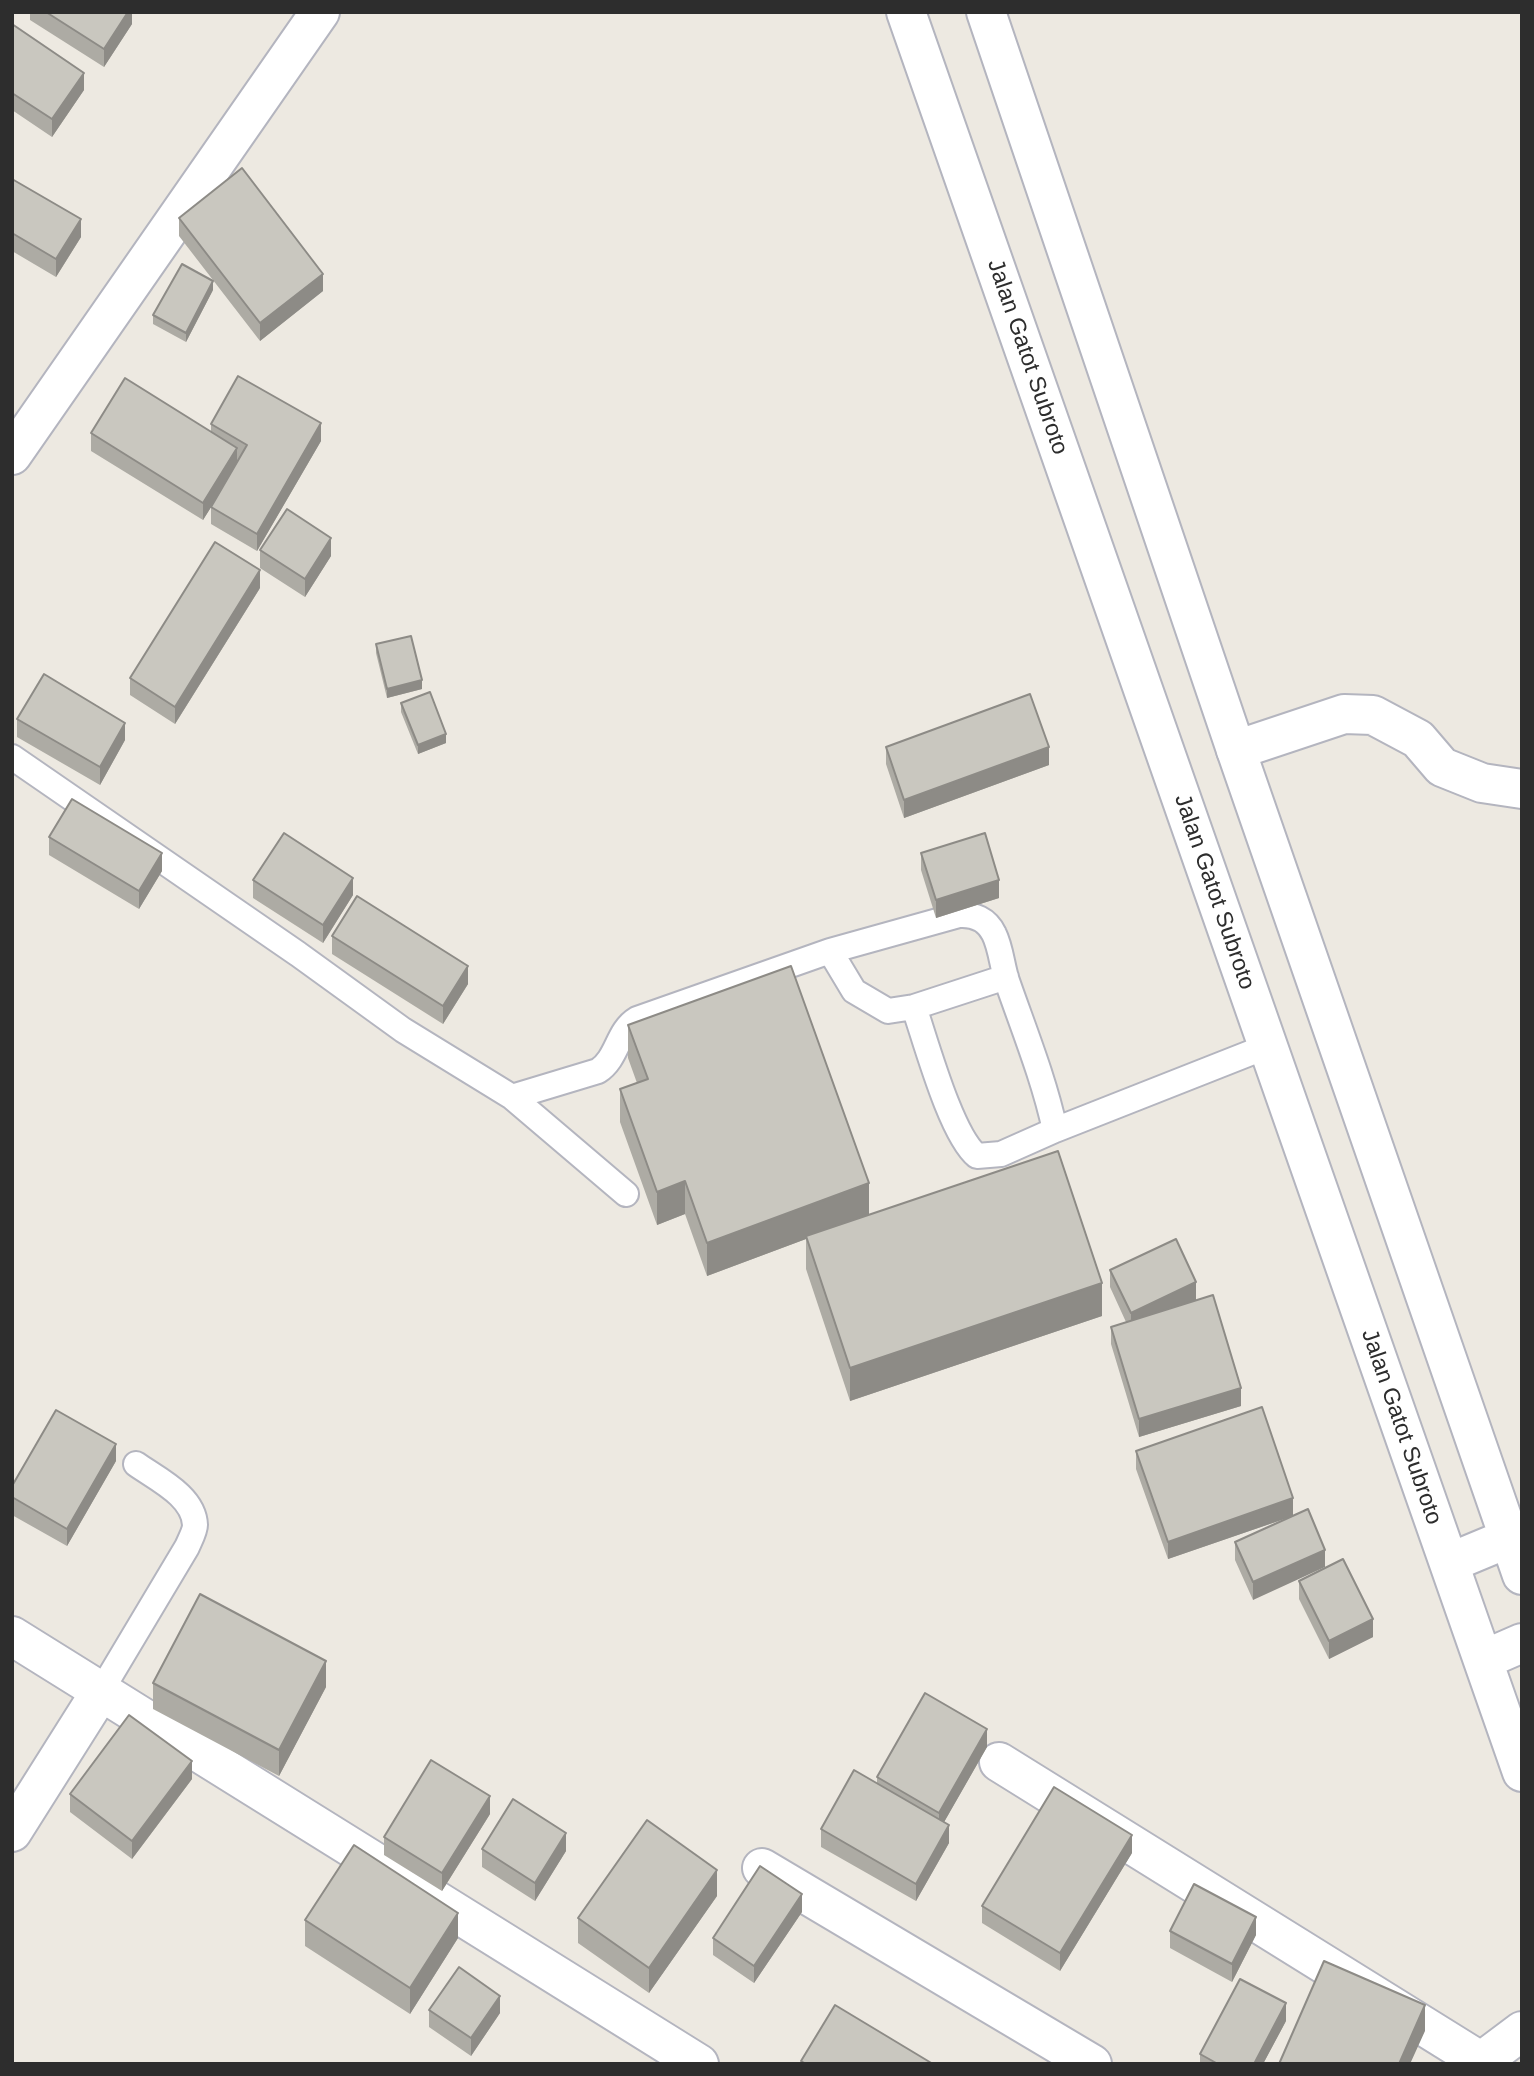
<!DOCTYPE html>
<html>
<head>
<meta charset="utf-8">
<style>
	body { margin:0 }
	#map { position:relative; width:1534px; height:2076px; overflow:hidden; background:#ede9e1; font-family:Arial,sans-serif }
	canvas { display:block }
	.frame { position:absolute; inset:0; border:14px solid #2d2d2d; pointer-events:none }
</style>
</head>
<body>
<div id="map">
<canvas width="1534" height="2076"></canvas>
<div class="frame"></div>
</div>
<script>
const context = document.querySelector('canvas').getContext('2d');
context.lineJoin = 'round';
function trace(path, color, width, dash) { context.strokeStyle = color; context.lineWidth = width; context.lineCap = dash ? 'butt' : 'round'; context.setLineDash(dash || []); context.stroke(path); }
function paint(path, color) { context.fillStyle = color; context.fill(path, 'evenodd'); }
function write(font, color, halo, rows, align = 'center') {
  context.font = font + ' Arial,sans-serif'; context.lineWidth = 5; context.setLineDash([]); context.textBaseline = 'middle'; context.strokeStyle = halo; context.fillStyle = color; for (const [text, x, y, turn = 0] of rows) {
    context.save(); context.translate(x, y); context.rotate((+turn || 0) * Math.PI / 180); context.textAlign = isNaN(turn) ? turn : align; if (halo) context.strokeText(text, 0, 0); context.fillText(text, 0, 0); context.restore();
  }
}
const service = new Path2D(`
	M 12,757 L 298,954 L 403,1030 L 512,1097 L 598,1071 C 618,1058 617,1031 637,1019 L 830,951 L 959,915 C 974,914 987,919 994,934 C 1001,948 1002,966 1007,981 C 1024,1030 1044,1079 1055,1130 L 1268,1046
	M 830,951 L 854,991 L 888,1011 L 914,1007 L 1006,977
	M 914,1007 C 926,1042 951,1135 977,1156 L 1001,1154 L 1055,1130
	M 512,1097 L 626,1194
	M 101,1691 L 187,1547 C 190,1540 195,1531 195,1525 C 194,1496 157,1479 136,1464`);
const minor = new Path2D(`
	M 12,455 L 320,12
	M 1236,750 L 1344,714 L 1373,715 L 1418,739 L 1442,767 L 1482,783 L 1522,789
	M 12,1636 L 699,2064
	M 999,1762 L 1480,2061
	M 12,1832 L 101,1691
	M 762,1868 L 1092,2064
	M 1478,2064 L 1522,2031`);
const tertiary = new Path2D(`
	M 906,12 L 1522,1772
	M 986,12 L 1236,750 L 1522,1575
	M 1449,1563 L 1509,1538
	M 1483,1660 L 1522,1643`);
trace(service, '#b4b5bf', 28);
trace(minor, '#b4b5bf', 42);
trace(tertiary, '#b4b5bf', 42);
trace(service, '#fff', 24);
trace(minor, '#fff', 38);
trace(tertiary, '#fff', 38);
paint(new Path2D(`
	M 30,12 L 132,12 L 132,24 L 104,67 L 30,20 Z
	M 12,24 L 84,90 L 52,137 L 12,110 Z
	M 12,179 L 81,237 L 56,277 L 12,251 Z
	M 179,218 L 323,291 L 260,341 L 179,236 Z
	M 213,290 L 186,342 L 153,324 L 153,315 Z
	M 211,424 L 321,441 L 257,551 L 211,524 L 211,507 L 203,520 L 91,451 L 91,433 L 211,431 Z
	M 260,550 L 331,556 L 305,597 L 260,568 Z
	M 260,588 L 175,724 L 130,695 L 130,678 Z
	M 376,644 L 422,689 L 387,698 L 376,653 Z
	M 401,703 L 446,743 L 418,754 L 401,712 Z
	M 17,719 L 125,740 L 100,785 L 17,737 Z
	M 886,747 L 1049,765 L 904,818 L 886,764 Z
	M 49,837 L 162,871 L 139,909 L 49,855 Z
	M 921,853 L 999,898 L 936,918 L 921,870 Z
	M 253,880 L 353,895 L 323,943 L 253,898 Z
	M 332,936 L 468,984 L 443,1024 L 332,954 Z
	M 628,1025 L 869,1214 L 1102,1316 L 850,1401 L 806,1269 L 806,1239 L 707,1276 L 685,1214 L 657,1225 L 620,1122 L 620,1089 L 637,1083 L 628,1058 Z
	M 1110,1270 L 1196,1300 L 1241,1406 L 1139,1437 L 1111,1344 L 1111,1327 L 1126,1322 L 1110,1287 Z
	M 1136,1451 L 1293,1516 L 1253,1600 L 1235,1560 L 1235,1542 L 1290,1517 L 1168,1559 L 1136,1469 Z
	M 116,1461 L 67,1546 L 12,1515 L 12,1486 Z
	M 1299,1581 L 1373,1637 L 1329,1659 L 1299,1599 Z
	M 153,1683 L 326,1687 L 279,1776 L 153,1709 Z
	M 987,1747 L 944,1822 L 949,1843 L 916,1901 L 821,1847 L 821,1829 L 877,1783 L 877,1777 Z
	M 192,1779 L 132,1859 L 70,1812 L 70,1794 Z
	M 490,1814 L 442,1891 L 384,1855 L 384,1837 Z
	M 482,1849 L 566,1851 L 535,1901 L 482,1867 Z
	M 1132,1853 L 1060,1971 L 982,1923 L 982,1906 Z
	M 717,1896 L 649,1993 L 578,1943 L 578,1918 Z
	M 802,1912 L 754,1983 L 713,1955 L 713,1938 Z
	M 305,1920 L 458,1938 L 410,2014 L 305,1946 Z
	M 1170,1931 L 1256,1935 L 1232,1982 L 1170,1948 Z
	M 429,2010 L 500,2013 L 471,2056 L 429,2027 Z
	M 1286,2021 L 1263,2064 L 1200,2064 L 1200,2054 Z`), '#adaba4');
paint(new Path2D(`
	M 128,12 L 132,12 L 132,24 L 104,67 L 104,49 Z
	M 84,73 L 84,90 L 52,137 L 52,119 Z
	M 81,219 L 81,237 L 56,277 L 56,259 Z
	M 323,274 L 323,291 L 260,341 L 260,323 Z
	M 213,281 L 213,290 L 186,342 L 186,333 Z
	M 321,423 L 321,441 L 257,551 L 257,534 Z
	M 237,448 L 237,466 L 203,520 L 203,503 Z
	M 331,538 L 331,556 L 305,597 L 305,579 Z
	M 260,570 L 260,588 L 175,724 L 175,707 Z
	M 422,680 L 422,689 L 387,698 L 387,689 Z
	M 125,723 L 125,740 L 100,785 L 100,767 Z
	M 446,734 L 446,743 L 418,754 L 418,745 Z
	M 1049,747 L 1049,765 L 904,818 L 904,800 Z
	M 162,853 L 162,871 L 139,909 L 139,891 Z
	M 353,878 L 353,895 L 323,943 L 323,925 Z
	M 999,880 L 999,898 L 936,918 L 936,900 Z
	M 468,966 L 468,984 L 443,1024 L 443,1006 Z
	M 685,1181 L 685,1214 L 657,1225 L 657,1192 Z
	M 869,1183 L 869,1216 L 806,1236 L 806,1239 L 707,1276 L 707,1243 Z
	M 1196,1282 L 1196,1300 L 1131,1331 L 1131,1313 Z
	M 1102,1283 L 1102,1316 L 850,1401 L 850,1368 Z
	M 1241,1388 L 1241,1406 L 1139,1437 L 1139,1419 Z
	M 116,1444 L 116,1461 L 67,1546 L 67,1529 Z
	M 1293,1498 L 1293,1516 L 1168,1559 L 1168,1542 Z
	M 1325,1550 L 1325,1567 L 1253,1600 L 1253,1582 Z
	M 1373,1619 L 1373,1637 L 1329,1659 L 1329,1641 Z
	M 326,1661 L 326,1687 L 279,1776 L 279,1750 Z
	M 987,1729 L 987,1747 L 939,1831 L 939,1813 Z
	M 192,1761 L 192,1779 L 132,1859 L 132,1841 Z
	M 490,1796 L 490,1814 L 442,1891 L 442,1873 Z
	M 949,1825 L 949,1843 L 916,1901 L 916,1884 Z
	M 566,1833 L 566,1851 L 535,1901 L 535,1883 Z
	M 1132,1835 L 1132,1853 L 1060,1971 L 1060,1953 Z
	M 717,1870 L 717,1896 L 649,1993 L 649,1968 Z
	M 802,1894 L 802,1912 L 754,1983 L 754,1966 Z
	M 458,1913 L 458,1938 L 410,2014 L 410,1988 Z
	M 1256,1917 L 1256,1935 L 1232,1982 L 1232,1964 Z
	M 500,1996 L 500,2013 L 471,2056 L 471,2038 Z
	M 1286,2003 L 1286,2021 L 1263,2064 L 1254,2064 Z
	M 1425,2005 L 1425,2031 L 1410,2064 L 1399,2064 Z`), '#8d8b86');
const building = new Path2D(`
	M 46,12 L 128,12 L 104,49 Z
	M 12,24 L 84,73 L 52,119 L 12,93 Z
	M 242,168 L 323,274 L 260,323 L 179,218 Z
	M 12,179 L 81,219 L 56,259 L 12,233 Z
	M 182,264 L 213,281 L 186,333 L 153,315 Z
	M 238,376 L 321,423 L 257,534 L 211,507 L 247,445 L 211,424 Z
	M 125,378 L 237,448 L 203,503 L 91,433 Z
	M 287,509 L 331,538 L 305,579 L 260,550 Z
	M 215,542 L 260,570 L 175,707 L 130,678 Z
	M 411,636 L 422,680 L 387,689 L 376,644 Z
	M 44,674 L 125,723 L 100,767 L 17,719 Z
	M 430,692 L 446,734 L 418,745 L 401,703 Z
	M 1030,694 L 1049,747 L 904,800 L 886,747 Z
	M 72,799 L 162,853 L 139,891 L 49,837 Z
	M 284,833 L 353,878 L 323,925 L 253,880 Z
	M 985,833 L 999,880 L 936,900 L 921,853 Z
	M 357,896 L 468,966 L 443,1006 L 332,936 Z
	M 791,966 L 869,1183 L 707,1243 L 685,1181 L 657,1192 L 620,1089 L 648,1079 L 628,1025 Z
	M 1058,1151 L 1102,1283 L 850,1368 L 806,1236 Z
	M 1176,1239 L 1196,1282 L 1131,1313 L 1110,1270 Z
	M 1213,1295 L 1241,1388 L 1139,1419 L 1111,1327 Z
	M 1262,1407 L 1293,1498 L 1168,1542 L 1136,1451 Z
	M 56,1410 L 116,1444 L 67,1529 L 12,1497 L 12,1486 Z
	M 1308,1509 L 1325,1550 L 1253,1582 L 1235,1542 Z
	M 1343,1559 L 1373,1619 L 1329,1641 L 1299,1581 Z
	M 200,1594 L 326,1661 L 279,1750 L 153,1683 Z
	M 925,1693 L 987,1729 L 939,1813 L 877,1777 Z
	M 129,1715 L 192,1761 L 132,1841 L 70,1794 Z
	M 431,1760 L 490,1796 L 442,1873 L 384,1837 Z
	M 854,1770 L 949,1825 L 916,1884 L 821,1829 Z
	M 1054,1787 L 1132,1835 L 1060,1953 L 982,1906 Z
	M 513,1799 L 566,1833 L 535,1883 L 482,1849 Z
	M 647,1820 L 717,1870 L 649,1968 L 578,1918 Z
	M 354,1845 L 458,1913 L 410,1988 L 305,1920 Z
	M 760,1866 L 802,1894 L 754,1966 L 713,1938 Z
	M 1194,1884 L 1256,1917 L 1232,1964 L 1170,1931 Z
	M 1324,1961 L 1425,2005 L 1399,2064 L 1279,2064 Z
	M 459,1967 L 500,1996 L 471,2038 L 429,2010 Z
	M 1240,1979 L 1286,2003 L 1254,2064 L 1218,2064 L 1200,2054 Z
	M 835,2005 L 933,2064 L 806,2064 L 801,2061 Z`);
paint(building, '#c9c7bf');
trace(building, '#8d8b86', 2);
write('23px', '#2d2d2d', '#fff', [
	["Jalan Gatot Subroto",1027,357,71],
	["Jalan Gatot Subroto",1214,892,71],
	["Jalan Gatot Subroto",1401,1427,71]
]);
</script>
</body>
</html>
